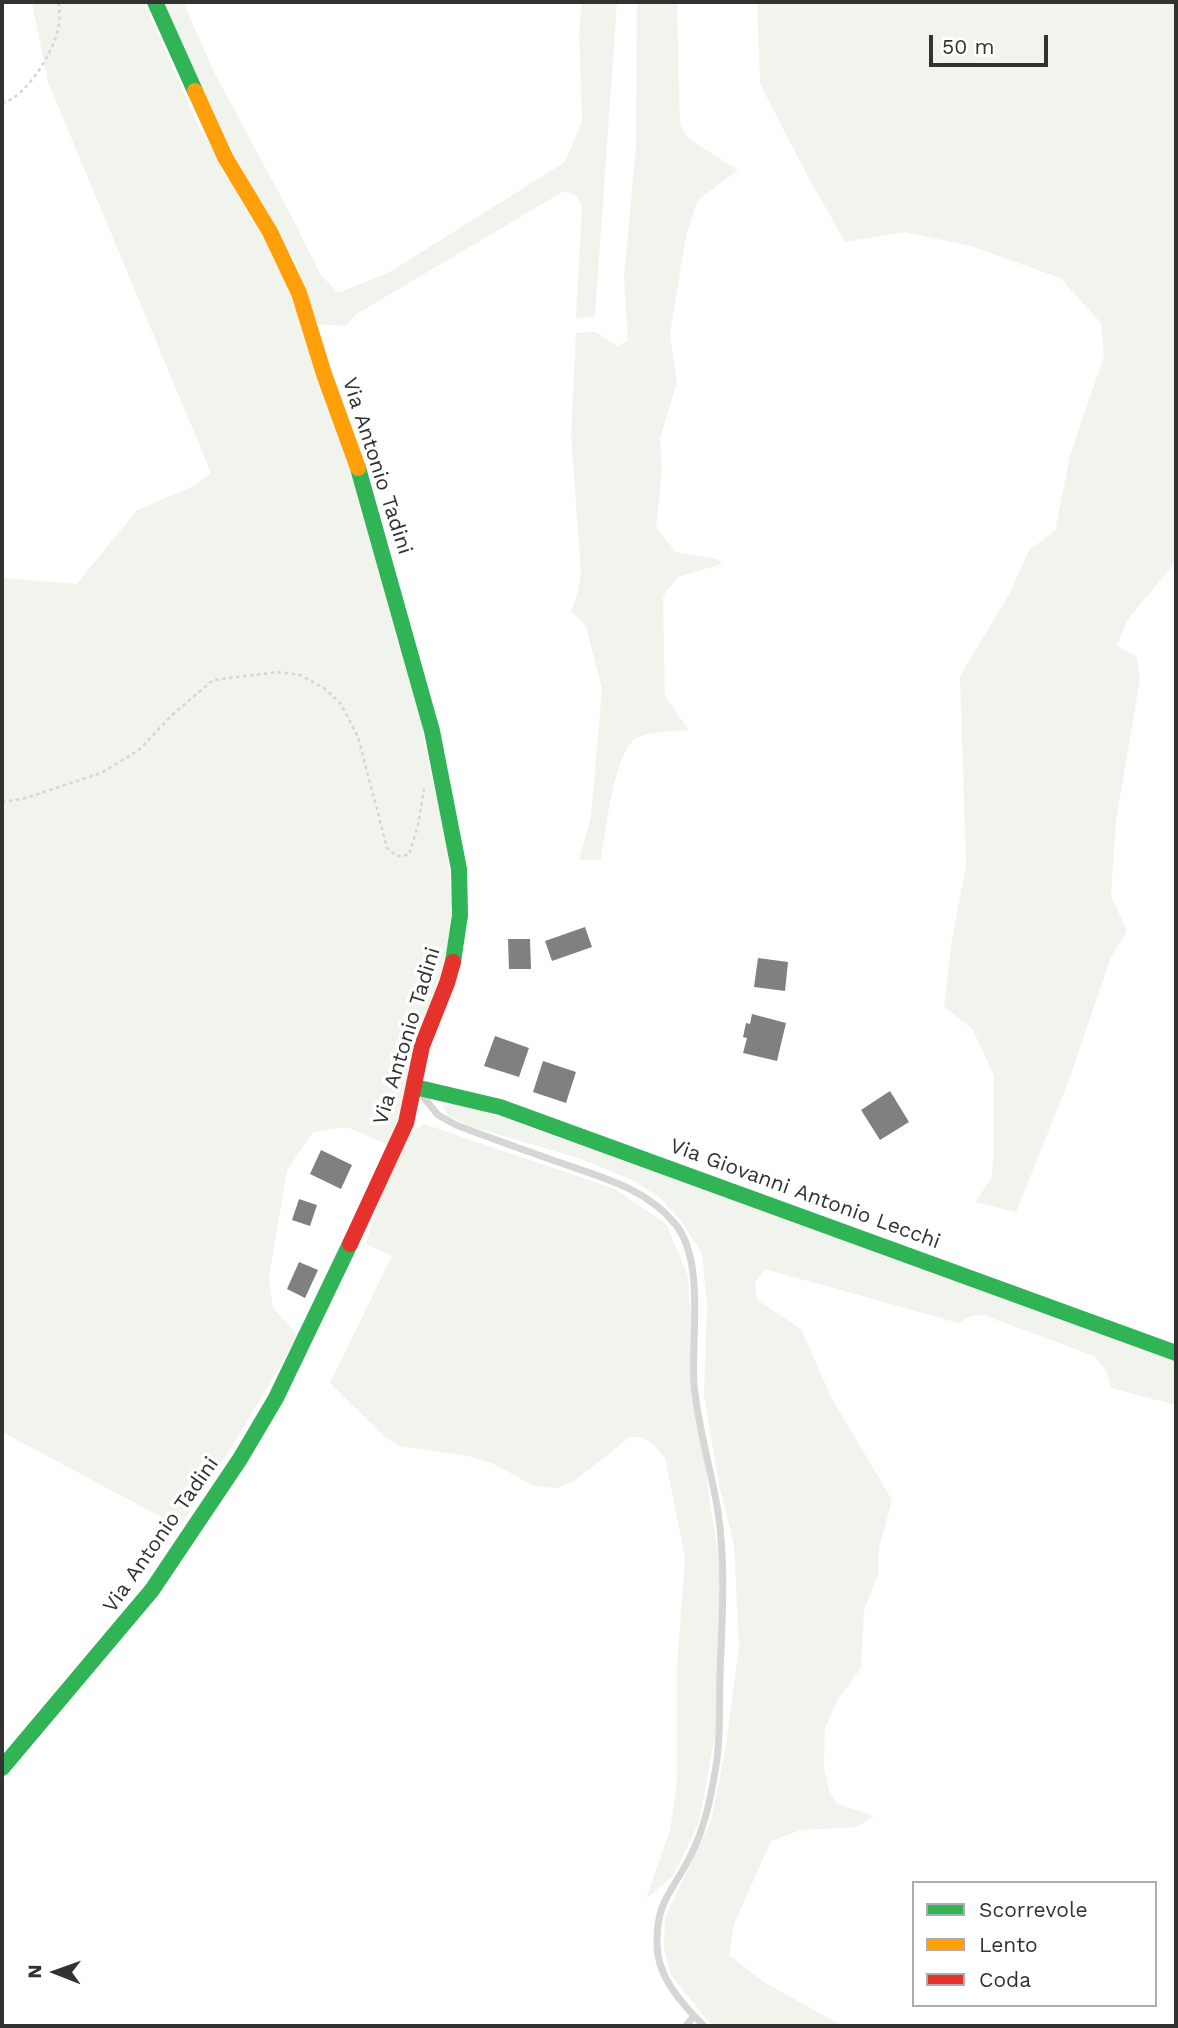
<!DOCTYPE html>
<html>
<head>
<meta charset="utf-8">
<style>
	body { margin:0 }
	#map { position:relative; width:1178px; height:2028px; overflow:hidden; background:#fff; font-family:"Work Sans",sans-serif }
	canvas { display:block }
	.frame { position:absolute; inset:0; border:4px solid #323232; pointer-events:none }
	.legend { position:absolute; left:912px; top:1881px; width:245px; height:126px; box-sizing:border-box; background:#fff; border:2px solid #adadad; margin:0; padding:9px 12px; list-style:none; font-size:21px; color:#323232 }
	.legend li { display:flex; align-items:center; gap:14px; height:35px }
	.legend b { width:35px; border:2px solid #adadad }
	.north { position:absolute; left:21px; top:1937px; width:70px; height:70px; -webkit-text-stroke:5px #fff; paint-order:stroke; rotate:271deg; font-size:19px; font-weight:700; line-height:28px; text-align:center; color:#323232 }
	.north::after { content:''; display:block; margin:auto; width:24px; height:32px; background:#323232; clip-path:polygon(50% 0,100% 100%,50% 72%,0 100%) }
	.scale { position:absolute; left:929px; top:35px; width:119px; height:32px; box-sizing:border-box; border:4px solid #323232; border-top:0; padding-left:9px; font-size:21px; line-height:24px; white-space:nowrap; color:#323232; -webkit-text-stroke:5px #fff; paint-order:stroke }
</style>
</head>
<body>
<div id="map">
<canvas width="1178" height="2028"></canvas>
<div class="frame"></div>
<ul class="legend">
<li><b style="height:9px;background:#30b455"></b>Scorrevole</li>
<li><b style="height:9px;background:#ff9f0a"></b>Lento</li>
<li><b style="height:9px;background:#e5322d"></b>Coda</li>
</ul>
<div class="north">N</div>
<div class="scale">50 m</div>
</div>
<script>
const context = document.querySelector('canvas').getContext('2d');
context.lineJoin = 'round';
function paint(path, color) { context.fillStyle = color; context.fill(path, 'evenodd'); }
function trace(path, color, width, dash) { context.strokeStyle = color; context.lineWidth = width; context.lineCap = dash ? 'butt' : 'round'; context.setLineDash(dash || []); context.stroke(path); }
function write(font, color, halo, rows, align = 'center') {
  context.font = font + ' "Work Sans",sans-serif'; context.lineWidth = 7; context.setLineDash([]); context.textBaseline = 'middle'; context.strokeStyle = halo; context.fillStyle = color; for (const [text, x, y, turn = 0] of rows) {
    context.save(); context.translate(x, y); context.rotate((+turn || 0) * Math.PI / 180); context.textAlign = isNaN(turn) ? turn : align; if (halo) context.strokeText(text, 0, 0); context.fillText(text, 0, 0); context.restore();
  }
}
paint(new Path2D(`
	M 32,2 L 144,2 L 199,127 L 244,198 L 292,291 L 360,489 L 420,707 L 425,747 L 447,841 L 452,905 L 446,960 L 409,1059 L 407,1089 L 391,1146 L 346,1127 L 313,1132 L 287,1170 L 269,1278 L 273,1308 L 298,1335 L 242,1430 L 180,1527 L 2,1432 L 2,578 L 77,584 L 137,510 L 194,486 L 211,473 L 48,82 Z
	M 160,2 L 183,2 L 214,72 L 294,221 L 320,274 L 338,293 L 388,273 L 565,162 L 582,122 L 579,31 L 582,2 L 617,2 L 595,317 L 576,318 L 582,205 L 575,195 L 564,191 L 355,315 L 346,326 L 317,324 L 296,263 L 222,133 Z
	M 637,2 L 677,2 L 680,125 L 689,139 L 738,170 L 697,201 L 686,236 L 670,334 L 677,383 L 660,438 L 662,471 L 656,527 L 676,552 L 718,559 L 722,564 L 678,577 L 663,596 L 665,696 L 689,730 C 675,731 647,732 635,739 C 614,753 605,835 601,860 L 579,860 L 591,817 L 602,689 L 586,626 L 571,611 L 577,595 L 581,573 L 571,435 L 576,333 L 596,332 L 618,347 L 628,340 L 624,276 L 636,147 Z
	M 757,2 L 1176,2 L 1176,552 L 1175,563 L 1128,619 L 1117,645 L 1137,658 L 1140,679 L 1116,821 L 1111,896 L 1127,931 L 1111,957 L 1069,1080 L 1016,1212 L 975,1202 L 991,1179 L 994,1155 L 994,1076 L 973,1030 L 944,1006 L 952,939 L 966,866 L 960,676 L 1010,593 L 1029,550 L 1055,531 L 1070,456 L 1104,356 L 1101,323 L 1060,278 L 971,246 L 904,232 L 845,242 L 806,173 L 760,84 Z
	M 461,1103 L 1176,1358 L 1176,1405 L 1111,1388 L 1106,1370 L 1094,1356 L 984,1315 L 971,1316 L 959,1323 L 765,1269 L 755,1282 L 757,1300 L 801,1329 L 832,1399 L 892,1500 L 879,1548 L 878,1574 L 864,1611 L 861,1668 L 838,1699 L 825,1728 L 824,1768 L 830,1794 L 838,1804 L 874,1816 L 857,1827 L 801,1830 L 771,1841 L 734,1924 L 729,1955 L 764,1982 L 842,2026 L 712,2026 L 671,1975 L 664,1949 L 665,1918 L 711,1821 L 726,1745 L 739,1646 L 734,1545 L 719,1485 L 704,1395 L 707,1303 L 702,1254 L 682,1222 L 659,1197 L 632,1180 L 581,1159 L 470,1126 L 448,1116 L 442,1105 Z
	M 424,1124 L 615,1189 L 666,1224 L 688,1276 L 696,1383 L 710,1503 L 722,1577 L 716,1731 L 699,1822 L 673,1876 L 646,1899 L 670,1830 L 677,1782 L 677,1666 L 685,1558 L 665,1458 L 653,1444 L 641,1437 L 630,1437 L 574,1481 L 557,1488 L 534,1486 L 494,1464 L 468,1456 L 399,1446 L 384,1436 L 330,1383 L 392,1256 L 366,1244 L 381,1195 L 410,1134 Z`), '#f1f4ed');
paint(new Path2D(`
	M 585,927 L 592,947 L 552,961 L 545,941 Z
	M 508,939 L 530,939 L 531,969 L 509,969 Z
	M 758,958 L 788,962 L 785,991 L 754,987 Z
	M 752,1014 L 786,1023 L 777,1061 L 743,1053 L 747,1038 L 743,1037 L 746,1023 L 750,1024 Z
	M 495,1036 L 529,1048 L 519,1077 L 484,1066 Z
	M 543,1061 L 576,1072 L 566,1103 L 533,1092 Z
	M 890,1091 L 909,1122 L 880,1140 L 861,1110 Z
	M 321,1150 L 352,1165 L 341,1189 L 310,1174 Z
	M 299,1199 L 317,1205 L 310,1226 L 292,1220 Z
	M 299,1262 L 318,1270 L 305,1298 L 287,1289 Z`), '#808080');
trace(new Path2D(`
	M 2,103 C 27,97 56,49 59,24 C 60,17 59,9 59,2
	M 2,802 L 26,798 L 101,773 L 139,750 L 172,715 L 213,680 L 278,672 L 300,675 L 324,688 L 341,704 L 358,737 L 387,848 L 397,856 L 409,855 L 418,825 L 424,789`), '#d5d5d5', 2.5, [3.5, 3.5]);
trace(new Path2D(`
	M 420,1093 L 438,1115 L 456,1125 C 490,1138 524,1150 558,1162 C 600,1177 647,1188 676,1225 C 705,1262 691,1338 694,1384 C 698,1428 711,1469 718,1512 C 726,1566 722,1620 720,1674 C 719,1704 721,1736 716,1766 C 711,1797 705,1827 691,1855 C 674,1890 656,1900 657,1944 C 657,1977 682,2004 704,2026
	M 686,2026 L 694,2016`), '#d6d6d6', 7);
trace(new Path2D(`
	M 155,2 L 195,91
	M 358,468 L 432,731 L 459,869 L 460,915 L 453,962
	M 415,1087 L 500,1107 L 1176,1353
	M 2,1768 L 152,1590 L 240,1459 L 276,1398 L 350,1244`), '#30b455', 16);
trace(new Path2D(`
	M 195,91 L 225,157 L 270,232 L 299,293 L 324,374 L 358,468`), '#ff9f0a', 16);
trace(new Path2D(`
	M 350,1244 L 406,1123 L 422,1046 L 447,983 L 453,962`), '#e5322d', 16);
write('21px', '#323232', '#fff', [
	["Via Antonio Tadini",377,466,72],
	["Via Antonio Tadini",407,1036,-73],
	["Via Giovanni Antonio Lecchi",805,1194,20],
	["Via Antonio Tadini",161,1535,-55]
]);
</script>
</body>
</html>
